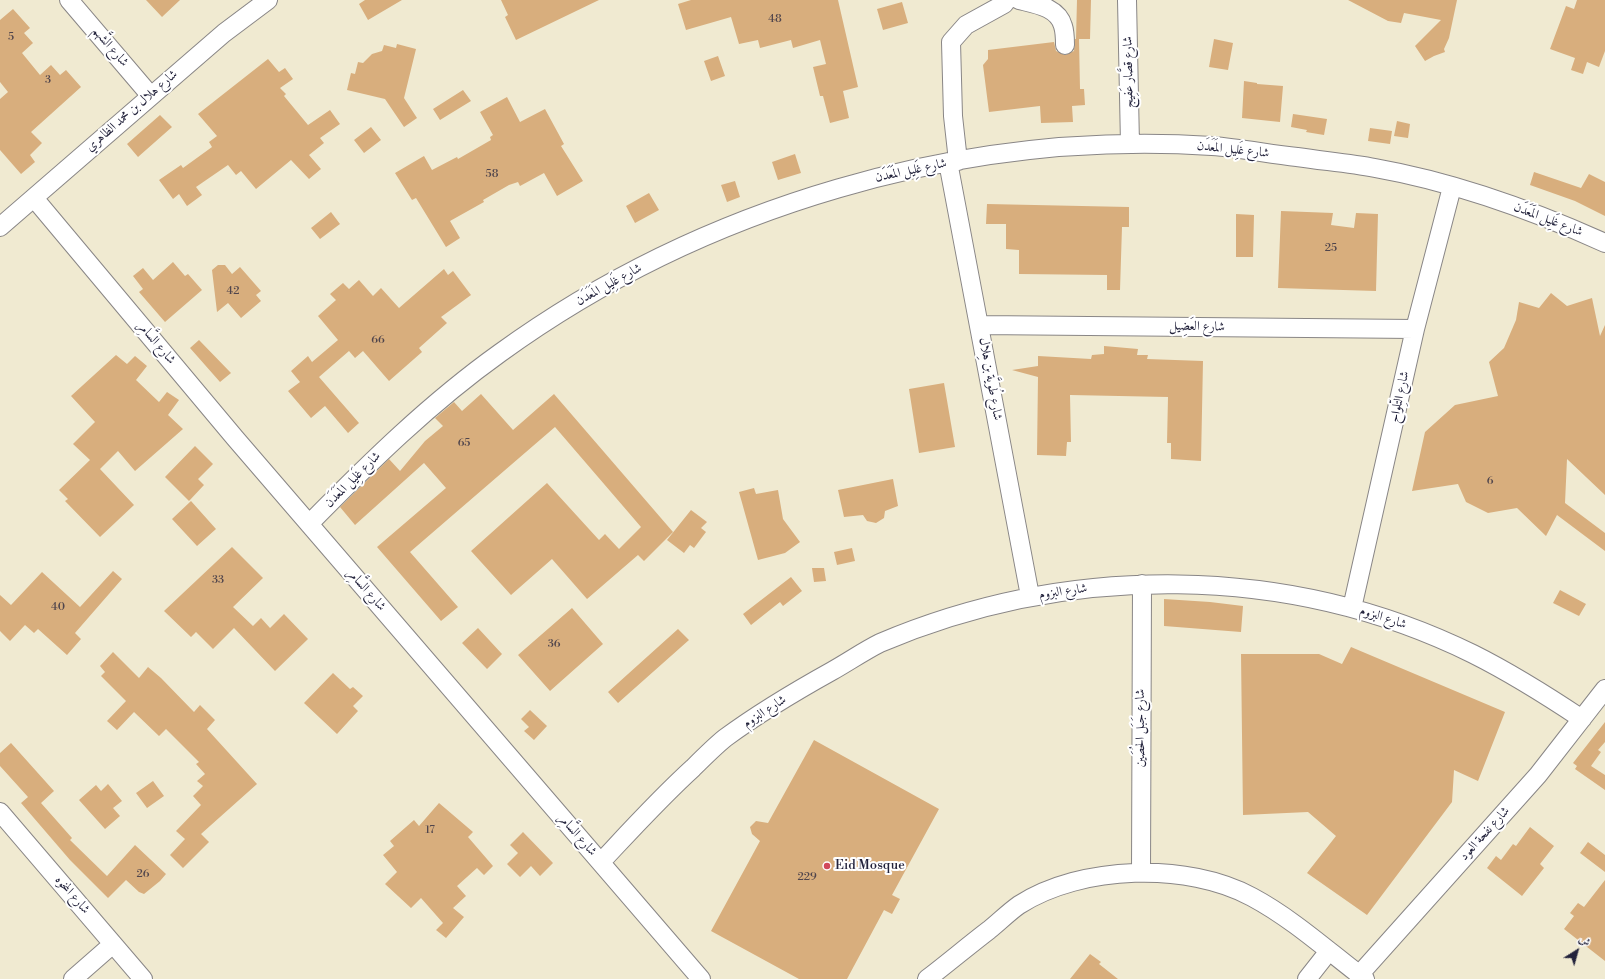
<!DOCTYPE html>
<html>
<head>
<meta charset="utf-8">
<style>
	body { margin:0 }
	#map { position:relative; width:1605px; height:979px; overflow:hidden; background:#f0ead1; font-family:"Libre Bodoni",Amiri,serif }
	canvas { display:block }
	.north { position:absolute; left:1557px; top:931px; width:40px; height:40px; -webkit-text-stroke:3px #fff; paint-order:stroke; rotate:37deg; font-size:11px; font-weight:700; line-height:16px; text-align:center; color:#22223b }
	.north::after { content:''; display:block; margin:auto; width:14px; height:18px; background:#22223b; clip-path:polygon(50% 0,100% 100%,50% 72%,0 100%) }
</style>
</head>
<body>
<div id="map">
<canvas width="1605" height="979"></canvas>
<div class="north">ش</div>
</div>
<script>
const context = document.querySelector('canvas').getContext('2d');
context.lineJoin = 'round';
function paint(path, color) { context.fillStyle = color; context.fill(path, 'evenodd'); }
function trace(path, color, width, dash) { context.strokeStyle = color; context.lineWidth = width; context.lineCap = dash ? 'butt' : 'round'; context.setLineDash(dash || []); context.stroke(path); }
function write(font, color, halo, rows, align = 'center') {
  context.font = font + ' "Libre Bodoni",Amiri,serif'; context.lineWidth = 4; context.setLineDash([]); context.textBaseline = 'middle'; context.strokeStyle = halo; context.fillStyle = color; for (const [text, x, y, turn = 0] of rows) {
    context.save(); context.translate(x, y); context.rotate((+turn || 0) * Math.PI / 180); context.textAlign = isNaN(turn) ? turn : align; if (halo) context.strokeText(text, 0, 0); context.fillText(text, 0, 0); context.restore();
  }
}
paint(new Path2D(`
	M 146,0 L 180,0 L 162,17 Z
	M 365,0 L 402,0 L 368,20 L 359,4 Z
	M 501,0 L 599,0 L 516,40 L 505,17 L 508,15 Z
	M 691,0 L 838,0 L 858,87 L 843,91 L 849,118 L 830,123 L 823,96 L 820,96 L 813,67 L 826,64 L 820,40 L 793,48 L 791,40 L 760,48 L 758,40 L 739,44 L 731,17 L 686,30 L 678,4 Z
	M 1077,0 L 1091,0 L 1090,39 L 1076,39 Z
	M 1348,0 L 1457,0 L 1449,38 L 1444,49 L 1445,52 L 1434,56 L 1425,61 L 1415,46 L 1441,20 L 1404,13 L 1401,23 L 1388,21 Z
	M 1577,0 L 1605,0 L 1605,51 L 1599,67 L 1587,62 L 1583,74 L 1571,70 L 1575,58 L 1550,49 L 1566,6 L 1574,9 Z
	M 902,2 L 908,23 L 883,30 L 877,9 Z
	M 13,9 L 30,28 L 24,33 L 33,43 L 22,53 L 40,75 L 51,65 L 60,75 L 66,70 L 81,87 L 31,132 L 42,143 L 30,155 L 35,162 L 21,174 L 0,150 L 0,99 L 8,92 L 0,82 L 0,20 Z
	M 1075,39 L 1079,39 L 1080,89 L 1084,89 L 1085,105 L 1072,106 L 1073,122 L 1041,123 L 1040,106 L 989,112 L 983,65 L 988,59 L 988,50 L 1054,42 L 1056,51 L 1065,55 L 1074,51 Z
	M 1214,39 L 1233,43 L 1228,70 L 1209,67 Z
	M 397,44 L 416,49 L 404,98 L 417,118 L 404,127 L 385,99 L 347,90 L 351,73 L 355,74 L 358,62 L 363,63 L 372,54 L 382,51 L 384,45 L 396,48 Z
	M 718,56 L 725,76 L 711,81 L 704,61 Z
	M 268,59 L 279,72 L 285,68 L 293,79 L 280,88 L 286,94 L 284,96 L 308,125 L 330,110 L 340,124 L 320,138 L 324,143 L 309,155 L 321,169 L 309,179 L 291,160 L 256,189 L 241,171 L 236,175 L 228,165 L 196,187 L 202,195 L 187,206 L 179,194 L 173,199 L 159,180 L 181,165 L 183,168 L 212,147 L 209,142 L 217,136 L 198,114 Z
	M 1244,81 L 1257,83 L 1257,84 L 1283,86 L 1280,122 L 1242,118 Z
	M 463,90 L 471,101 L 440,120 L 433,109 Z
	M 507,97 L 520,122 L 545,109 L 564,144 L 561,146 L 583,181 L 557,196 L 544,173 L 520,186 L 518,182 L 509,185 L 483,200 L 484,202 L 450,221 L 460,238 L 446,247 L 416,198 L 412,200 L 395,173 L 424,156 L 432,170 L 457,157 L 458,159 L 491,140 L 490,137 L 493,135 L 480,112 Z
	M 1293,114 L 1327,119 L 1324,135 L 1306,132 L 1307,130 L 1291,127 Z
	M 160,115 L 172,127 L 138,157 L 127,144 Z
	M 1397,121 L 1410,124 L 1408,138 L 1394,136 Z
	M 371,127 L 381,140 L 364,153 L 354,140 Z
	M 1370,128 L 1392,131 L 1390,144 L 1368,141 Z
	M 795,154 L 801,173 L 778,180 L 772,162 Z
	M 1534,172 L 1581,188 L 1589,174 L 1605,182 L 1605,216 L 1575,201 L 1530,185 Z
	M 735,181 L 740,197 L 727,202 L 721,185 Z
	M 649,193 L 659,210 L 635,223 L 626,206 Z
	M 987,204 L 1129,207 L 1129,227 L 1122,227 L 1120,290 L 1107,290 L 1107,275 L 1019,274 L 1019,250 L 1006,249 L 1006,224 L 986,224 Z
	M 1281,211 L 1333,213 L 1331,225 L 1354,228 L 1356,213 L 1378,214 L 1376,291 L 1278,288 Z
	M 331,212 L 340,224 L 320,239 L 311,228 Z
	M 1236,214 L 1254,215 L 1253,257 L 1236,257 Z
	M 173,262 L 185,276 L 188,274 L 202,290 L 165,322 L 139,292 L 143,289 L 133,276 L 143,268 L 153,280 Z
	M 218,265 L 225,265 L 232,274 L 240,267 L 261,291 L 256,295 L 261,301 L 241,318 L 228,303 L 217,312 L 212,270 Z
	M 444,269 L 448,275 L 453,271 L 471,295 L 441,317 L 447,323 L 419,348 L 422,352 L 389,381 L 363,351 L 355,358 L 349,351 L 319,377 L 359,423 L 348,433 L 325,406 L 311,418 L 288,391 L 300,382 L 291,371 L 308,356 L 312,362 L 338,340 L 318,316 L 336,300 L 330,294 L 343,283 L 349,289 L 359,280 L 373,296 L 381,288 L 399,308 Z
	M 1551,293 L 1567,306 L 1592,298 L 1600,336 L 1605,325 L 1605,495 L 1567,459 L 1565,503 L 1605,533 L 1605,551 L 1557,515 L 1546,536 L 1517,508 L 1488,513 L 1466,502 L 1458,484 L 1412,491 L 1425,432 L 1455,405 L 1498,396 L 1489,362 L 1504,348 L 1516,320 L 1519,302 L 1539,308 Z
	M 199,340 L 231,373 L 220,382 L 190,348 Z
	M 1104,346 L 1138,349 L 1137,355 L 1148,355 L 1147,359 L 1203,361 L 1201,461 L 1171,459 L 1171,443 L 1167,443 L 1168,397 L 1070,395 L 1071,442 L 1067,442 L 1066,456 L 1037,455 L 1038,377 L 1012,370 L 1038,366 L 1038,356 L 1091,359 L 1092,355 L 1104,354 Z
	M 116,355 L 127,364 L 135,356 L 147,366 L 136,380 L 159,402 L 167,392 L 179,400 L 168,415 L 183,429 L 135,471 L 118,451 L 100,469 L 134,505 L 100,537 L 65,501 L 68,499 L 59,490 L 90,460 L 73,444 L 95,422 L 71,396 Z
	M 944,383 L 955,447 L 919,453 L 909,389 Z
	M 481,394 L 513,430 L 554,394 L 673,532 L 644,561 L 638,555 L 587,599 L 552,559 L 511,595 L 471,551 L 547,483 L 599,540 L 605,534 L 619,549 L 641,527 L 555,427 L 410,552 L 458,607 L 441,621 L 377,547 L 446,488 L 424,463 L 355,525 L 340,507 L 389,459 L 400,471 L 425,441 L 443,426 L 435,418 L 454,402 L 462,411 Z
	M 195,446 L 213,464 L 198,479 L 204,485 L 189,501 L 165,477 Z
	M 893,479 L 898,506 L 885,511 L 884,518 L 876,523 L 867,521 L 863,515 L 844,517 L 838,490 Z
	M 754,488 L 756,494 L 778,490 L 783,519 L 800,542 L 785,553 L 758,560 L 739,492 Z
	M 191,501 L 216,529 L 197,546 L 172,519 Z
	M 691,510 L 707,522 L 701,528 L 706,532 L 694,548 L 690,545 L 684,553 L 667,540 Z
	M 232,547 L 263,578 L 233,607 L 253,626 L 261,618 L 270,628 L 284,614 L 308,639 L 275,671 L 234,628 L 213,649 L 196,632 L 191,637 L 164,611 Z
	M 852,548 L 855,561 L 837,565 L 834,552 Z
	M 812,568 L 824,568 L 826,581 L 814,582 Z
	M 113,571 L 122,579 L 75,633 L 81,639 L 67,655 L 38,629 L 34,633 L 25,625 L 10,641 L 0,631 L 0,595 L 11,605 L 42,572 L 80,607 Z
	M 791,577 L 802,591 L 783,606 L 780,602 L 751,625 L 743,614 Z
	M 1560,590 L 1586,604 L 1579,616 L 1553,603 Z
	M 1164,599 L 1210,602 L 1243,606 L 1241,632 L 1164,626 Z
	M 572,608 L 603,644 L 550,691 L 518,655 Z
	M 478,628 L 502,654 L 487,669 L 462,643 Z
	M 678,629 L 689,640 L 618,703 L 608,692 Z
	M 1351,647 L 1505,712 L 1478,781 L 1454,770 L 1452,802 L 1367,915 L 1307,873 L 1336,836 L 1308,812 L 1243,815 L 1241,654 L 1319,654 L 1342,664 Z
	M 113,652 L 139,678 L 148,667 L 161,678 L 194,712 L 200,705 L 215,720 L 207,729 L 257,784 L 201,834 L 209,842 L 183,868 L 170,855 L 185,839 L 176,831 L 201,805 L 193,796 L 203,786 L 197,781 L 205,774 L 196,764 L 199,762 L 166,729 L 159,736 L 134,712 L 117,730 L 107,721 L 126,701 L 101,676 L 105,672 L 100,666 Z
	M 333,673 L 350,689 L 353,687 L 363,696 L 353,706 L 358,711 L 337,734 L 304,703 Z
	M 530,710 L 547,726 L 534,740 L 524,731 L 529,727 L 521,719 Z
	M 1605,722 L 1605,742 L 1598,750 L 1601,752 L 1591,766 L 1605,775 L 1605,790 L 1575,769 L 1577,766 L 1573,763 Z
	M 814,740 L 939,809 L 892,895 L 900,899 L 892,914 L 884,910 L 847,979 L 799,979 L 711,931 L 760,841 L 752,834 L 750,827 L 756,821 L 768,823 Z
	M 11,743 L 54,791 L 41,803 L 72,838 L 70,840 L 107,876 L 135,845 L 166,874 L 160,881 L 144,894 L 139,892 L 126,880 L 108,898 L 70,860 L 21,803 L 28,797 L 0,766 L 0,753 Z
	M 153,781 L 164,796 L 147,808 L 136,793 Z
	M 108,784 L 122,801 L 113,808 L 120,816 L 105,829 L 79,800 L 96,785 L 101,791 Z
	M 439,803 L 473,832 L 468,837 L 493,866 L 484,875 L 477,868 L 457,886 L 466,896 L 453,908 L 464,917 L 446,938 L 436,930 L 443,923 L 421,898 L 411,908 L 385,884 L 397,872 L 383,855 L 394,846 L 390,841 L 414,820 L 419,826 Z
	M 1530,827 L 1554,846 L 1540,864 L 1544,868 L 1522,896 L 1487,868 L 1496,856 L 1501,860 L 1513,844 L 1516,846 Z
	M 523,832 L 553,863 L 540,876 L 531,866 L 520,877 L 507,864 L 518,853 L 510,845 Z
	M 1588,842 L 1605,855 L 1605,872 L 1580,853 Z
	M 1605,880 L 1605,961 L 1564,929 L 1574,916 L 1570,913 L 1578,903 L 1584,907 Z
	M 1090,954 L 1101,962 L 1099,964 L 1118,979 L 1070,979 Z`), '#d8ae7d');
const minor = new Path2D(`
	M 69,0 L 150,95
	M 1019,0 C 1035,4 1058,7 1063,26 C 1065,32 1065,39 1065,45
	M 1127,0 L 1130,144
	M 958,161 L 953,116 L 951,42 L 966,25 L 1004,4 L 1007,0
	M 948,162 L 1030,596
	M 34,198 L 235,438 L 701,979
	M 0,227 L 224,33 L 268,0
	M 980,325 L 1415,329
	M 309,524 C 369,463 430,403 500,353 C 703,206 962,130 1212,146 C 1240,148 1269,154 1297,157 C 1323,161 1349,163 1375,168 C 1454,182 1532,210 1605,243
	M 1352,608 L 1415,329 L 1452,187
	M 0,812 L 143,979
	M 601,862 C 631,830 660,798 693,768 C 703,758 714,747 725,738 C 759,713 796,691 832,671 C 848,662 864,651 880,643 C 1069,563 1288,563 1473,654 C 1511,673 1546,695 1582,719
	M 1141,872 L 1142,584
	M 1359,975 L 1538,775 L 1605,689
	M 73,979 L 113,944
	M 927,979 C 948,963 968,946 989,930 C 999,922 1009,912 1019,905 C 1081,865 1188,862 1252,897 C 1293,919 1328,951 1365,979
	M 1307,979 L 1329,951`);
trace(minor, '#898686', 20);
trace(minor, '#fff', 18);
for (const [x, y, r, color] of [
	[827,866,4,"#d1495b"]
]) { const dot = new Path2D(); dot.arc(x, y, r, 0, 2 * Math.PI); context.fillStyle = color; context.fill(dot); trace(dot, '#fff', 1.5); }
write('11px', '#50454c', null, [
	["48",775,19],
	["5",11,37],
	["3",48,80],
	["58",492,174],
	["25",1331,248],
	["42",233,291],
	["66",378,340],
	["65",464,443],
	["6",1490,481],
	["33",218,580],
	["40",58,607],
	["36",554,644],
	["17",430,830],
	["26",143,874],
	["229",807,877]
]);
write('13px', '#22223b', '#fff', [
	["شارع الشَّهم",110,47,49],
	["شارع قصَّار عَفِيج",1129,72,-91],
	["شارع هلال بن محمد الظاهري",132,111,-41],
	["شارع غَلِيل المَعَدَن",1233,150,6],
	["شارع غَلِيل المَعَدَن",911,171,-12],
	["شارع غَلِيل المَعَدَن",1548,220,21],
	["شارع غَلِيل المَعَدَن",609,285,-29],
	["شارع العَضِيل",1197,327,1],
	["شارع السَّامِر",156,343,50],
	["شارع طُويَّة بن هِلال",990,379,80],
	["شارع التِّلواح",1400,397,-78],
	["شارع غَلِيل المَعَدَن",353,480,-45],
	["شارع السَّامِر",366,590,49],
	["شارع البزوم",1063,592,-8],
	["شارع البزوم",1383,618,18],
	["شارع البزوم",765,712,-33],
	["شارع جَبَل الحُصَين",1141,728,-90],
	["شارع نفحة العود",1485,834,-48],
	["شارع السَّامِر",577,835,49],
	["شارع المخوه",72,895,49]
]);
write('13px', '#22223b', '#fff', [
	["Eid Mosque",835,866]
], 'left');
</script>
</body>
</html>
